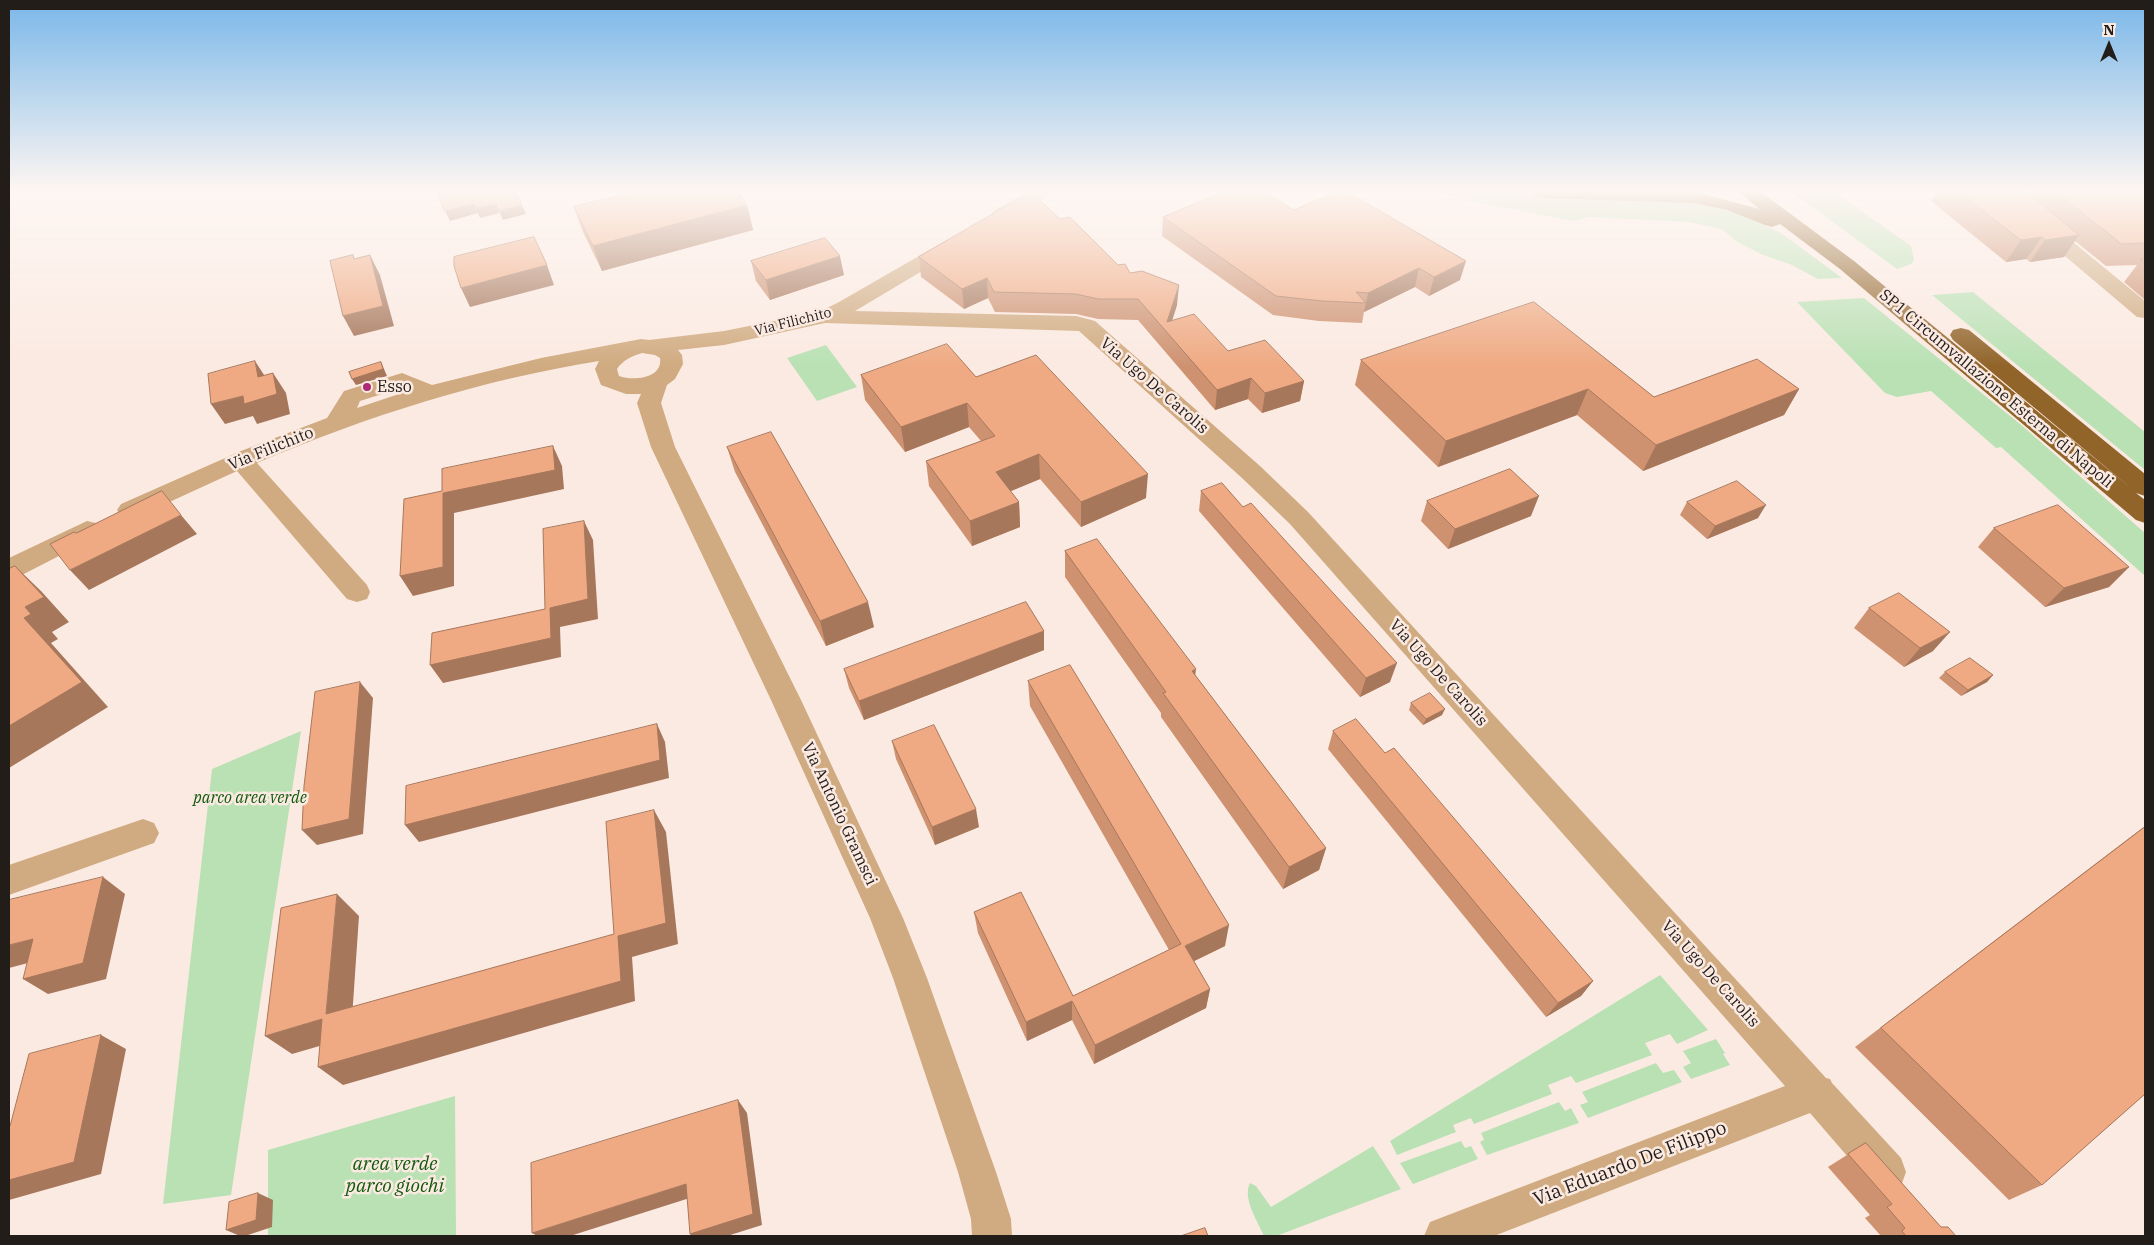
<!DOCTYPE html>
<html>
<head>
<meta charset="utf-8">
<style>
	body { margin:0 }
	#map { position:relative; width:2154px; height:1245px; overflow:hidden; background:#fbeae2; font-family:"IBM Plex Serif",serif }
	canvas { display:block }
	.frame { position:absolute; inset:0; border:10px solid #231d1a; pointer-events:none }
	.north { position:absolute; left:2084px; top:20px; width:50px; height:50px; -webkit-text-stroke:4px #fbeae2; paint-order:stroke; rotate:0deg; font-size:14px; font-weight:700; line-height:20px; text-align:center; color:#231d1a }
	.north::after { content:''; display:block; margin:auto; width:18px; height:22px; background:#231d1a; clip-path:polygon(50% 0,100% 100%,50% 72%,0 100%) }
</style>
</head>
<body>
<div id="map">
<canvas width="2154" height="1245"></canvas>
<div class="frame"></div>
<div class="north">N</div>
</div>
<script>
const context = document.querySelector('canvas').getContext('2d');
context.lineJoin = 'round';
function paint(path, color) { context.fillStyle = color; context.fill(path, 'evenodd'); }
function trace(path, color, width, dash) { context.strokeStyle = color; context.lineWidth = width; context.lineCap = dash ? 'butt' : 'round'; context.setLineDash(dash || []); context.stroke(path); }
function write(font, color, halo, rows, align = 'center') {
  context.font = font + ' "IBM Plex Serif",serif'; context.lineWidth = 5; context.setLineDash([]); context.textBaseline = 'middle'; context.strokeStyle = halo; context.fillStyle = color; for (const [text, x, y, turn = 0] of rows) {
    context.save(); context.translate(x, y); context.rotate((+turn || 0) * Math.PI / 180); context.textAlign = isNaN(turn) ? turn : align; if (halo) context.strokeText(text, 0, 0); context.fillText(text, 0, 0); context.restore();
  }
}
paint(new Path2D(`
	M 1437,192 L 1511,192 L 1551,196 L 1687,202 L 1711,206 L 1738,213 L 1781,233 L 1842,278 L 1818,279 L 1792,265 L 1763,255 L 1736,241 L 1722,229 L 1689,222 L 1589,217 L 1574,221 L 1486,204 Z
	M 1792,192 L 1834,192 L 1911,246 L 1914,260 L 1911,264 L 1897,269 Z
	M 1973,292 L 2145,432 L 2145,470 L 1932,295 Z
	M 1864,298 L 2020,424 L 2145,533 L 2145,576 L 2001,447 L 1996,448 L 1931,391 L 1897,397 L 1885,393 L 1797,302 Z
	M 826,345 L 857,387 L 817,401 L 787,358 Z
	M 301,731 L 231,1195 L 163,1204 L 212,769 Z
	M 1660,975 L 1708,1030 L 1677,1044 L 1670,1034 L 1645,1043 L 1652,1055 L 1576,1083 L 1571,1076 L 1548,1085 L 1552,1094 L 1474,1124 L 1471,1118 L 1453,1125 L 1456,1132 L 1397,1155 L 1390,1141 Z
	M 1716,1039 L 1725,1053 L 1723,1054 L 1730,1065 L 1691,1079 L 1683,1067 L 1691,1063 L 1683,1051 Z
	M 1656,1063 L 1663,1073 L 1674,1070 L 1682,1082 L 1588,1118 L 1580,1105 L 1588,1102 L 1582,1092 Z
	M 455,1096 L 456,1236 L 268,1236 L 268,1150 Z
	M 1559,1102 L 1565,1111 L 1571,1108 L 1579,1123 L 1487,1155 L 1480,1142 L 1484,1140 L 1481,1133 Z
	M 1461,1141 L 1465,1148 L 1471,1146 L 1478,1159 L 1413,1184 L 1400,1163 Z
	M 1373,1146 L 1401,1189 L 1276,1236 L 1264,1236 C 1258,1222 1242,1198 1250,1183 L 1256,1186 L 1271,1207 Z`), '#b9e1b4');
paint(new Path2D(`
	M 1027,192 L 1050,192 L 1047,196 L 1008,219 L 1001,221 L 994,219 L 991,215 L 994,211 Z
	M 1992,192 L 2012,192 L 2145,301 L 2145,318 L 2137,317 L 1994,196 Z
	M 952,239 L 959,241 L 962,245 L 959,249 L 855,311 L 1076,316 L 1095,321 L 1260,466 L 1308,512 L 1826,1078 L 1830,1079 L 1832,1083 L 1901,1158 L 1906,1172 L 1901,1186 L 1887,1191 L 1873,1186 L 1810,1113 L 1494,1236 L 1424,1236 L 1430,1222 L 1785,1086 L 1290,524 L 1242,478 L 1079,331 L 825,323 L 724,345 L 678,350 L 682,355 L 683,364 L 675,379 L 667,385 L 661,403 L 675,447 L 801,700 L 903,918 L 927,978 L 996,1172 L 1011,1219 L 1012,1236 L 972,1236 L 971,1219 L 958,1172 L 893,978 L 870,918 L 771,700 L 651,447 L 637,403 L 641,394 L 626,394 L 601,385 L 595,369 L 599,361 C 481,380 367,416 257,463 L 367,585 L 370,592 L 367,599 L 357,602 L 347,599 L 237,471 L 139,516 L 130,519 L 121,516 L 117,510 L 121,504 L 241,451 L 327,418 L 344,391 L 402,373 L 432,385 L 541,358 L 641,339 L 649,340 L 724,331 L 819,312 L 839,302 L 945,241 ZM 642,353 L 655,355 L 660,358 C 663,379 633,381 619,376 L 617,369 C 623,360 632,356 642,353 ZM 401,388 L 408,391 L 357,408 L 360,401 Z
	M 87,521 L 96,523 L 100,530 L 96,537 L 18,577 L 9,580 L 9,558 Z
	M 143,819 L 154,823 L 159,833 L 154,843 L 9,895 L 9,865 Z`), '#d0ab81');
paint(new Path2D(`
	M 1532,192 L 1696,192 L 1759,209 L 1739,192 L 1761,192 L 1854,261 L 2132,489 L 1953,340 L 1950,335 L 1953,330 L 1961,328 L 1969,330 L 2145,474 L 2145,496 L 2136,493 L 2145,500 L 2145,523 L 2136,520 L 1840,269 L 1780,224 L 1772,227 L 1765,225 L 1727,210 L 1694,203 L 1542,198 L 1535,196 Z`), '#91642a');
paint(new Path2D(`
	M 1218,192 L 1264,192 L 1294,210 L 1460,280 L 1429,296 L 1415,287 L 1364,312 L 1362,323 L 1319,321 L 1273,315 L 1162,236 L 1163,217 L 1217,194 Z
	M 1937,192 L 2145,192 L 2145,300 L 2124,282 L 2137,265 L 2106,266 L 2075,241 L 2064,257 L 2030,262 L 2026,259 L 2006,262 L 1931,201 Z
	M 747,205 L 753,230 L 602,271 L 583,232 L 574,207 Z
	M 1060,219 L 1118,265 L 1177,305 L 1172,320 L 1228,351 L 1304,381 L 1300,401 L 1262,413 L 1248,399 L 1215,410 L 1138,320 L 1098,319 L 1076,314 L 995,312 L 988,298 L 964,309 L 921,277 L 919,257 Z
	M 751,261 L 844,275 L 770,300 L 756,281 Z
	M 1361,360 L 1654,397 L 1799,389 L 1784,415 L 1643,471 L 1577,415 L 1438,467 L 1355,385 Z
	M 861,375 L 976,377 L 1146,498 L 1081,527 L 1040,479 L 1010,491 L 1019,502 L 1020,527 L 972,546 L 929,486 L 926,461 L 981,441 L 969,427 L 905,452 L 865,400 Z
	M 727,447 L 874,627 L 826,646 L 735,472 Z
	M 1201,491 L 1243,507 L 1390,682 L 1360,697 L 1199,511 Z
	M 1427,501 L 1531,516 L 1448,549 L 1421,521 Z
	M 1687,502 L 1758,518 L 1707,539 L 1680,515 Z
	M 1994,528 L 2129,567 L 2109,587 L 2045,607 L 1978,547 Z
	M 1065,551 L 1195,675 L 1326,848 L 1319,870 L 1283,889 L 1161,717 L 1161,713 L 1065,577 Z
	M 1869,608 L 1933,651 L 1904,667 L 1854,628 Z
	M 1044,631 L 1044,650 L 864,720 L 849,688 L 844,669 Z
	M 1945,672 L 1993,675 L 1987,682 L 1961,696 L 1939,678 Z
	M 1028,681 L 1225,946 L 1194,961 L 1210,989 L 1206,1008 L 1094,1064 L 1072,1020 L 1027,1041 L 978,933 L 974,912 L 1073,996 L 1169,950 L 1030,706 Z
	M 1411,703 L 1442,715 L 1423,725 L 1409,710 Z
	M 1333,731 L 1385,753 L 1593,981 L 1581,996 L 1546,1017 L 1328,749 Z
	M 892,741 L 979,827 L 935,845 L 896,759 Z
	M 2145,826 L 2145,1094 L 2042,1185 L 2009,1200 L 1855,1047 Z
	M 1866,1143 L 1941,1227 L 1956,1236 L 1881,1236 L 1865,1218 L 1870,1215 L 1828,1167 Z`), '#ce9271');
paint(new Path2D(`
	M 474,204 L 478,213 L 450,221 L 445,211 Z
	M 496,204 L 499,213 L 480,218 L 476,208 Z
	M 522,205 L 526,214 L 503,220 L 499,211 Z
	M 747,205 L 753,230 L 602,271 L 593,246 Z
	M 2079,235 L 2064,257 L 2030,262 L 2045,240 Z
	M 2042,237 L 2026,259 L 2006,262 L 2021,240 Z
	M 370,255 L 380,275 L 394,326 L 354,336 L 343,316 Z
	M 840,256 L 844,275 L 770,300 L 766,280 Z
	M 1466,261 L 1460,280 L 1429,296 L 1434,277 Z
	M 547,265 L 554,285 L 470,307 L 461,288 Z
	M 1419,268 L 1415,287 L 1364,312 L 1368,293 Z
	M 987,278 L 988,298 L 964,309 L 962,289 Z
	M 1179,285 L 1177,305 L 1168,334 L 1167,322 Z
	M 255,361 L 268,381 L 273,373 L 286,393 L 290,414 L 257,424 L 253,416 L 225,424 L 211,404 L 243,396 L 258,377 Z
	M 381,362 L 387,376 L 356,385 L 352,379 Z
	M 1251,378 L 1248,399 L 1215,410 L 1217,390 Z
	M 1304,381 L 1300,401 L 1262,413 L 1265,393 Z
	M 1588,389 L 1577,415 L 1438,467 L 1446,441 Z
	M 1799,389 L 1784,415 L 1643,471 L 1656,445 Z
	M 967,403 L 969,427 L 905,452 L 901,427 Z
	M 553,446 L 562,466 L 564,489 L 454,513 L 454,586 L 413,596 L 400,576 L 443,493 Z
	M 1039,454 L 1040,479 L 997,497 L 996,472 Z
	M 1148,474 L 1146,498 L 1081,527 L 1081,502 Z
	M 1539,496 L 1531,516 L 1448,549 L 1455,529 Z
	M 1019,502 L 1020,527 L 972,546 L 970,521 Z
	M 1766,505 L 1758,518 L 1707,539 L 1715,526 Z
	M 181,515 L 197,534 L 89,590 L 70,570 Z
	M 584,521 L 593,540 L 598,619 L 560,627 L 561,657 L 443,683 L 430,665 L 550,608 Z
	M 15,566 L 41,591 L 69,622 L 52,632 L 58,639 L 51,643 L 108,707 L 9,768 L 9,726 L 25,607 Z
	M 2129,567 L 2109,587 L 2045,607 L 2064,588 Z
	M 868,602 L 874,627 L 826,646 L 820,621 Z
	M 1044,631 L 1044,650 L 864,720 L 859,701 Z
	M 1950,632 L 1933,651 L 1904,667 L 1920,648 Z
	M 1397,663 L 1390,682 L 1360,697 L 1366,678 Z
	M 1196,669 L 1193,693 L 1192,671 Z
	M 1993,675 L 1987,682 L 1961,696 L 1968,690 Z
	M 360,682 L 373,698 L 363,834 L 317,845 L 302,830 Z
	M 1445,709 L 1442,715 L 1423,725 L 1426,719 Z
	M 657,724 L 665,742 L 669,778 L 419,842 L 405,825 Z
	M 976,809 L 979,827 L 935,845 L 932,827 Z
	M 654,810 L 666,832 L 678,944 L 632,957 L 635,1001 L 343,1085 L 318,1067 L 618,936 Z
	M 1326,848 L 1319,870 L 1283,889 L 1289,867 Z
	M 103,877 L 125,894 L 106,979 L 48,994 L 23,979 Z
	M 337,894 L 359,916 L 351,1033 L 326,1014 Z
	M 1229,925 L 1225,946 L 1182,967 L 1185,946 Z
	M 33,939 L 58,955 L 9,968 L 9,945 Z
	M 1593,981 L 1581,996 L 1546,1017 L 1558,1003 Z
	M 1210,989 L 1206,1008 L 1094,1064 L 1095,1045 Z
	M 1072,1001 L 1072,1020 L 1027,1041 L 1026,1022 Z
	M 322,1019 L 347,1038 L 292,1054 L 265,1036 Z
	M 101,1035 L 126,1049 L 101,1174 L 9,1200 L 9,1180 Z
	M 738,1100 L 747,1113 L 762,1225 L 727,1236 L 692,1236 L 690,1234 Z
	M 686,1184 L 696,1196 L 570,1236 L 537,1236 L 532,1233 Z
	M 258,1193 L 273,1200 L 272,1227 L 245,1236 L 240,1236 L 226,1230 Z`), '#a7775c');
const building = new Path2D(`
	M 437,192 L 516,192 L 522,205 L 499,211 L 496,204 L 476,208 L 474,204 L 445,211 Z
	M 633,192 L 738,192 L 747,205 L 593,246 L 574,207 Z
	M 1031,192 L 1060,219 L 1070,217 L 1118,265 L 1125,264 L 1130,273 L 1142,271 L 1179,285 L 1167,322 L 1194,314 L 1228,351 L 1265,340 L 1304,381 L 1265,393 L 1251,378 L 1217,390 L 1138,299 L 1098,299 L 1076,294 L 994,292 L 987,278 L 962,289 L 919,257 Z
	M 1220,192 L 1264,192 L 1294,210 L 1336,192 L 1347,192 L 1466,261 L 1434,277 L 1419,268 L 1368,293 L 1356,292 L 1366,303 L 1322,301 L 1276,296 L 1163,217 L 1221,193 Z
	M 1959,192 L 2026,192 L 2079,235 L 2045,240 L 2042,237 L 2021,240 Z
	M 2056,192 L 2145,192 L 2145,243 L 2122,244 Z
	M 534,237 L 547,265 L 461,288 L 454,266 L 454,257 Z
	M 825,238 L 840,256 L 766,280 L 751,261 Z
	M 353,255 L 354,259 L 370,255 L 383,306 L 343,316 L 330,261 Z
	M 2145,259 L 2145,263 L 2141,260 Z
	M 1534,302 L 1654,397 L 1757,359 L 1799,389 L 1656,445 L 1588,389 L 1446,441 L 1361,360 Z
	M 947,344 L 976,377 L 1036,355 L 1148,474 L 1081,502 L 1039,454 L 996,472 L 1019,502 L 970,521 L 926,461 L 995,436 L 967,403 L 901,427 L 861,375 Z
	M 255,361 L 258,377 L 273,373 L 277,394 L 244,404 L 243,396 L 211,404 L 208,374 Z
	M 381,362 L 383,369 L 352,379 L 349,372 Z
	M 771,432 L 868,602 L 820,621 L 727,447 Z
	M 553,446 L 555,470 L 443,493 L 443,567 L 400,576 L 404,499 L 442,491 L 442,469 Z
	M 1510,469 L 1539,496 L 1455,529 L 1427,501 Z
	M 1737,481 L 1766,505 L 1715,526 L 1687,502 Z
	M 1222,483 L 1243,507 L 1251,503 L 1397,663 L 1366,678 L 1201,491 Z
	M 162,491 L 181,515 L 70,570 L 50,544 L 74,532 L 76,533 Z
	M 2058,505 L 2129,567 L 2064,588 L 1994,528 Z
	M 584,521 L 588,599 L 550,608 L 551,638 L 430,665 L 432,633 L 545,609 L 543,529 Z
	M 1097,539 L 1196,669 L 1192,671 L 1326,848 L 1289,867 L 1163,693 L 1166,692 L 1065,551 Z
	M 15,566 L 44,597 L 25,607 L 31,614 L 24,618 L 82,682 L 9,726 L 9,569 Z
	M 1899,593 L 1950,632 L 1920,648 L 1869,608 Z
	M 1026,602 L 1044,631 L 859,701 L 844,669 Z
	M 1970,658 L 1993,675 L 1968,690 L 1945,672 Z
	M 1070,665 L 1229,925 L 1185,946 L 1210,989 L 1095,1045 L 1072,1001 L 1026,1022 L 974,912 L 1021,892 L 1073,996 L 1181,944 L 1028,681 Z
	M 360,682 L 349,819 L 302,830 L 304,786 L 315,692 Z
	M 1430,693 L 1445,709 L 1426,719 L 1411,703 Z
	M 1356,719 L 1385,753 L 1394,748 L 1593,981 L 1558,1003 L 1333,731 Z
	M 657,724 L 660,760 L 405,825 L 406,786 Z
	M 934,725 L 976,809 L 932,827 L 892,741 Z
	M 654,810 L 666,923 L 618,936 L 621,981 L 318,1067 L 322,1019 L 265,1036 L 281,908 L 337,894 L 326,1014 L 614,934 L 606,822 Z
	M 2145,827 L 2145,1094 L 2042,1185 L 1881,1028 Z
	M 103,877 L 83,963 L 23,979 L 33,939 L 9,945 L 9,900 Z
	M 101,1035 L 74,1162 L 9,1180 L 9,1127 L 10,1126 L 29,1054 Z
	M 738,1100 L 753,1214 L 690,1234 L 686,1184 L 532,1233 L 531,1163 Z
	M 1866,1143 L 1941,1227 L 1948,1227 L 1956,1236 L 1906,1236 L 1902,1231 L 1905,1228 L 1887,1207 L 1892,1204 L 1848,1154 Z
	M 258,1193 L 256,1220 L 226,1230 L 229,1202 Z
	M 1205,1228 L 1208,1236 L 1181,1236 Z`);
paint(building, '#efaa83');
trace(building, '#a7775c', 1);
const sky = context.createLinearGradient(0, 0, 0, 366);
sky.addColorStop(0, '#7ab7e9');
sky.addColorStop(0.52, '#fdf6f2');
sky.addColorStop(1, '#fdf6f200');
context.fillStyle = sky;
context.fillRect(0, 0, 2154, 366);
for (const [x, y, r, color] of [
	[367,387,5,"#ad2a75"]
]) { const dot = new Path2D(); dot.arc(x, y, r, 0, 2 * Math.PI); context.fillStyle = color; context.fill(dot); trace(dot, '#fbeae2', 2); }
write('14px', '#231d1a', '#fbeae2', [
	["Via Filichito",793,322,-14]
]);
write('16px', '#231d1a', '#fbeae2', [
	["Via Ugo De Carolis",1154,386,41],
	["SP1 Circumvallazione Esterna di Napoli",1996,389,40],
	["Via Filichito",271,449,-22],
	["Via Ugo De Carolis",1438,673,48],
	["Via Antonio Gramsci",839,814,65],
	["Via Ugo De Carolis",1710,974,48]
]);
write('16px', '#231d1a', '#fbeae2', [
	["Esso",377,387]
], 'left');
write('italic 16px', '#125a0d', '#fbeae2', [
	["parco area verde",250,798]
]);
write('19px', '#231d1a', '#fbeae2', [
	["Via Eduardo De Filippo",1630,1164,-21]
]);
write('italic 19px', '#125a0d', '#fbeae2', [
	["area verde",395,1165],
	["parco giochi",395,1187]
]);
</script>
</body>
</html>
